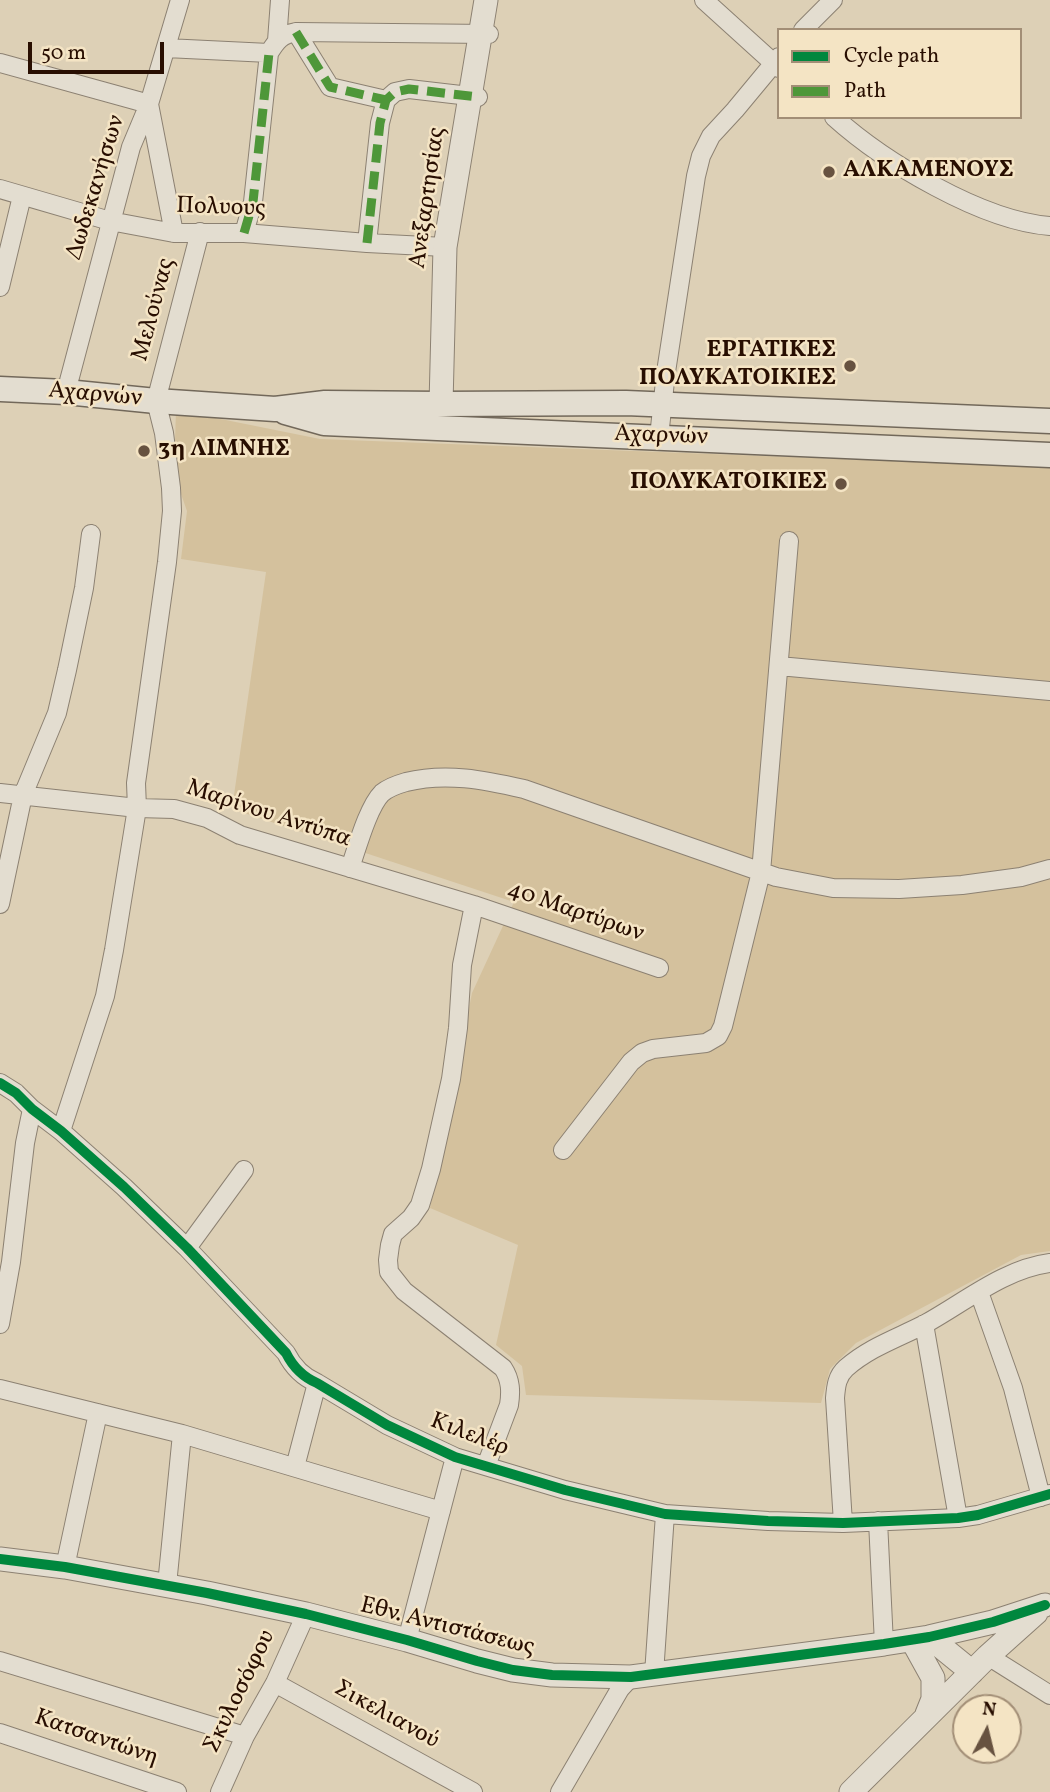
<!DOCTYPE html>
<html>
<head>
<meta charset="utf-8">
<style>
	body { margin:0 }
	#map { position:relative; width:1050px; height:1792px; overflow:hidden; background:#ddd0b6; font-family:Vollkorn,serif }
	canvas { display:block }
	.legend { position:absolute; left:777px; top:28px; width:245px; height:91px; box-sizing:border-box; background:#f4e4c4; border:2px solid #a28e76; margin:0; padding:9px 12px; list-style:none; font-size:21px; color:#280e01 }
	.legend li { display:flex; align-items:center; gap:14px; height:35px }
	.legend b { width:35px; border:2px solid #a28e76 }
	.north { position:absolute; left:952px; top:1694px; width:70px; height:70px; box-sizing:border-box; background:#f4e4c4; border:2px solid #a28e76; border-radius:50%; rotate:7deg; font-size:19px; font-weight:700; line-height:28px; text-align:center; color:#280e01 }
	.north::after { content:''; display:block; margin:auto; width:24px; height:32px; background:#675240; clip-path:polygon(50% 0,100% 100%,50% 72%,0 100%) }
	.scale { position:absolute; left:28px; top:42px; width:136px; height:32px; box-sizing:border-box; border:4px solid #280e01; border-top:0; padding-left:9px; font-size:21px; line-height:24px; white-space:nowrap; color:#280e01; -webkit-text-stroke:5px #f4e4c4; paint-order:stroke }
</style>
</head>
<body>
<div id="map">
<canvas width="1050" height="1792"></canvas>
<ul class="legend">
<li><b style="height:9px;background:#00873e"></b>Cycle path</li>
<li><b style="height:9px;background:#4e9739"></b>Path</li>
</ul>
<div class="north">N</div>
<div class="scale">50 m</div>
</div>
<script>
const context = document.querySelector('canvas').getContext('2d');
context.lineJoin = 'round';
function paint(path, color) { context.fillStyle = color; context.fill(path, 'evenodd'); }
function trace(path, color, width, dash) { context.strokeStyle = color; context.lineWidth = width; context.lineCap = dash ? 'butt' : 'round'; context.setLineDash(dash || []); context.stroke(path); }
function write(font, color, halo, rows, align = 'center') {
  context.font = font + ' Vollkorn,serif'; context.lineWidth = 5; context.setLineDash([]); context.textBaseline = 'middle'; context.strokeStyle = halo; context.fillStyle = color; for (const [text, x, y, turn = 0] of rows) {
    context.save(); context.translate(x, y); context.rotate((+turn || 0) * Math.PI / 180); context.textAlign = isNaN(turn) ? turn : align; if (halo) context.strokeText(text, 0, 0); context.fillText(text, 0, 0); context.restore();
  }
}
paint(new Path2D(`
	M 176,410 L 320,439 L 1050,467 L 1050,1251 L 1021,1255 L 856,1343 L 830,1369 L 821,1403 L 526,1395 L 522,1366 L 496,1345 L 518,1245 L 430,1208 L 472,993 L 514,902 L 232,809 L 266,572 L 181,559 L 187,511 L 174,474 Z`), '#d4c19d');
const minor = new Path2D(`
	M 704,0 L 779,68
	M 803,30 L 833,0
	M 296,32 L 330,87 L 386,100
	M 277,41 L 280,0
	M 166,48 L 269,53 C 277,40 281,35 296,32 L 489,34
	M 0,63 L 149,104 L 174,233
	M 834,117 C 884,162 982,221 1050,226
	M 0,189 L 110,221 L 174,233 L 244,233 L 367,243 L 445,247
	M 244,233 L 253,202 L 269,53
	M 367,243 L 380,123 L 386,100 L 395,92 L 409,89 L 478,97
	M 0,287 L 22,196
	M 66,392 L 131,147 L 149,104 L 180,0
	M 659,437 L 666,372 L 696,176 L 701,156 L 711,136 L 735,110 L 779,57
	M 779,666 L 1050,691
	M 0,793 L 137,808 L 174,809 L 207,818 L 240,835 L 474,905 L 659,968
	M 350,868 C 357,848 368,807 382,793 C 388,788 399,784 406,782 C 446,772 484,780 524,789 L 776,877 L 833,888 L 899,889 L 962,885 L 1021,877 L 1050,869
	M 0,904 L 23,795 L 57,713 L 67,670 L 84,588 L 91,534
	M 474,905 L 462,965 L 458,1028 L 451,1079 L 431,1169 L 420,1205 L 411,1218 L 393,1234 L 390,1245 L 388,1260 L 389,1272 L 404,1291 L 503,1368 C 511,1380 511,1392 509,1405 L 486,1466
	M 0,1083 L 16,1093 L 32,1109 L 61,1131 L 124,1187 L 187,1248 L 286,1353 C 293,1367 303,1377 317,1383 L 387,1425 L 455,1457 L 565,1490 L 665,1514 L 768,1521 L 843,1523 L 958,1518 L 978,1515 L 1050,1494
	M 61,1131 L 105,996 L 114,950 L 137,808 L 136,783 L 167,562 L 172,511 L 171,488 L 164,433 L 156,401 L 200,232
	M 563,1150 L 631,1062 L 642,1053 L 653,1049 L 706,1043 L 718,1036 L 723,1026 L 761,872 L 789,541
	M 187,1248 L 244,1170
	M 979,1292 L 1013,1388 L 1041,1497
	M 0,1324 L 11,1262 L 25,1143 L 32,1109
	M 924,1324 L 958,1518
	M 0,1389 L 182,1434 L 441,1511
	M 295,1467 L 317,1383
	M 878,1521 L 884,1644
	M 843,1523 L 835,1398 C 836,1386 837,1376 846,1368 C 870,1347 898,1338 925,1324 C 965,1302 1004,1269 1050,1263
	M 65,1567 L 98,1413
	M 167,1585 L 182,1434
	M 407,1640 L 455,1457
	M 988,1656 L 1050,1695
	M 0,1661 L 245,1736
	M 654,1674 L 665,1514
	M 275,1683 L 473,1792
	M 0,1733 L 177,1792
	M 220,1792 L 245,1736 L 275,1683 L 306,1614
	M 560,1792 L 620,1689 L 631,1677`);
const tertiary = new Path2D(`
	M 441,404 L 445,247 L 486,0
	M 0,1559 L 65,1567 L 207,1593 L 306,1614 L 407,1640 L 477,1661 L 513,1670 L 552,1675 L 631,1677 L 884,1644 L 929,1637 L 993,1622 L 1045,1605
	M 929,1637 L 972,1672
	M 912,1640 L 933,1678 L 933,1699 L 927,1714
	M 851,1792 L 988,1656 L 1036,1613`);
const secondary = new Path2D(`
	M 0,389 L 66,392 L 156,401 L 275,409 L 325,403 L 441,404 L 626,403 L 1050,421
	M 285,412 L 324,423 L 1050,455`);
trace(minor, '#8c8172', 20);
trace(tertiary, '#8c8172', 25);
trace(secondary, '#72685a', 27);
trace(minor, '#e3ddd0', 18);
trace(tertiary, '#e3ddd0', 23);
trace(secondary, '#e3ddd0', 24);
trace(new Path2D(`
	M 296,32 L 330,87 L 386,100
	M 244,233 L 253,202 L 269,53
	M 367,243 L 380,123 L 386,100 L 395,92 L 409,89 L 478,97`), '#4e9739', 9, [18, 9]);
trace(new Path2D(`
	M 0,1083 L 16,1093 L 32,1109 L 61,1131 L 124,1187 L 187,1248 L 286,1353 C 293,1367 303,1377 317,1383 L 387,1425 L 455,1457 L 565,1490 L 665,1514 L 768,1521 L 843,1523 L 958,1518 L 978,1515 L 1050,1494
	M 0,1559 L 65,1567 L 207,1593 L 306,1614 L 407,1640 L 477,1661 L 513,1670 L 552,1675 L 631,1677 L 884,1644 L 929,1637 L 993,1622 L 1045,1605`), '#00873e', 10);
for (const [x, y, r, color] of [
	[829,172,7,"#675240"],
	[850,366,7,"#675240"],
	[144,451,7,"#675240"],
	[841,484,7,"#675240"]
]) { const dot = new Path2D(); dot.arc(x, y, r, 0, 2 * Math.PI); context.fillStyle = color; context.fill(dot); trace(dot, '#f4e4c4', 2.5); }
write('bold 24px', '#280e01', '#f4e4c4', [
	["ΑΛΚΑΜΕΝΟΥΣ",843,172],
	["ΕΡΓΑΤΙΚΕΣ",836,352,"right"],
	["ΠΟΛΥΚΑΤΟΙΚΙΕΣ",836,380,"right"],
	["3η ΛΙΜΝΗΣ",158,451],
	["ΠΟΛΥΚΑΤΟΙΚΙΕΣ",827,484,"right"]
], 'left');
write('24px', '#280e01', '#f4e4c4', [
	["Δωδεκανήσων",97,188,-73],
	["Ανεξαρτησίας",429,198,-82],
	["Πολυους",221,209,2],
	["Μελούνας",155,310,-75],
	["Αχαρνών",95,396,5],
	["Αχαρνών",661,437,2],
	["Μαρίνου Αντύπα",268,815,18],
	["40 Μαρτύρων",575,913,19],
	["Κιλελέρ",469,1436,21],
	["Εθν. Αντιστάσεως",447,1628,14],
	["Σκυλοσόφου",241,1692,-64],
	["Σικελιανού",386,1716,29],
	["Κατσαντώνη",96,1739,19]
]);
</script>
</body>
</html>
